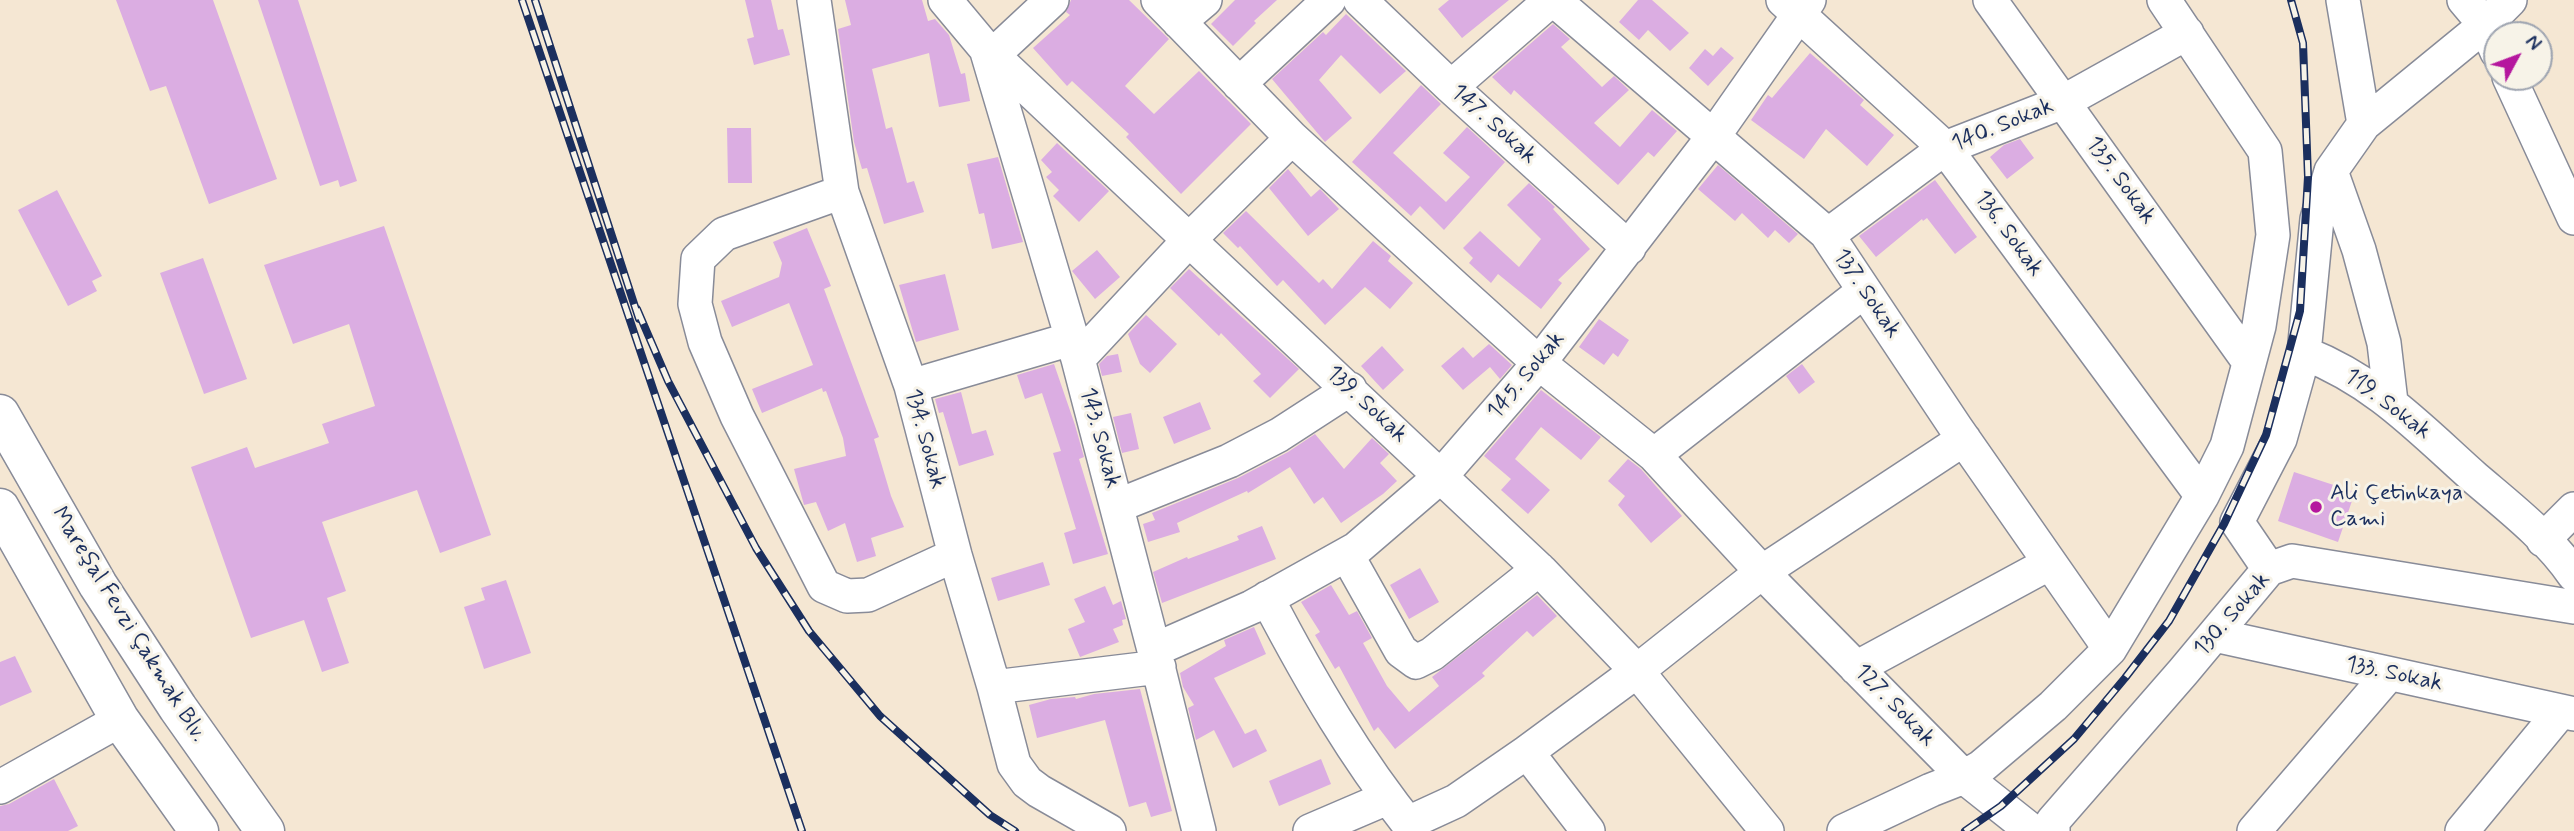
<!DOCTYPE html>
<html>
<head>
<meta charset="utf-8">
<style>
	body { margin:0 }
	#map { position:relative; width:2574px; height:831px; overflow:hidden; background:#f5e7d3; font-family:Mynerve,sans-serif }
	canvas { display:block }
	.north { position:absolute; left:2483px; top:21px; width:70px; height:70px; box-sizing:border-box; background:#f7f3e8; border:2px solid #9fa5b1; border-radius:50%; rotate:49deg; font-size:19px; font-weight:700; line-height:28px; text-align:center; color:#1b2f5e }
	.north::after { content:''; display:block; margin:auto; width:24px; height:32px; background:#b5179e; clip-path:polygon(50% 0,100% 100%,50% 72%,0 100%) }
</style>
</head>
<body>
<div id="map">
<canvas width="2574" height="831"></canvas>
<div class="north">N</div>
</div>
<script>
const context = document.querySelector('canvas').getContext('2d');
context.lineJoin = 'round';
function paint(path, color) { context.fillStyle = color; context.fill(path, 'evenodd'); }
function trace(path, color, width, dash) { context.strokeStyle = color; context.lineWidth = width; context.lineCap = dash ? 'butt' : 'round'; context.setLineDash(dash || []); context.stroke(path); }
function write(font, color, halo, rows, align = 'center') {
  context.font = font + ' Mynerve,sans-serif'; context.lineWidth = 6; context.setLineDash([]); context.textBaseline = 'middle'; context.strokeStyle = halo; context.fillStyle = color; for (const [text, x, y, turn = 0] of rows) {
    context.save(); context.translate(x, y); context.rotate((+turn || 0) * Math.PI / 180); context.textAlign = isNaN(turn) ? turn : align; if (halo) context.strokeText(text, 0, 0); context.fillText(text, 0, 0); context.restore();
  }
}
paint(new Path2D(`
	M 116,0 L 213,0 L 277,179 L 209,204 L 166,86 L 150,91 Z
	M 258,0 L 298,0 L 357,181 L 340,187 L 338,180 L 320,186 Z
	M 745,0 L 771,0 L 778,30 L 783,29 L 790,55 L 754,65 L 747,39 L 754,37 Z
	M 845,0 L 922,0 L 928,21 L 935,19 L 949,35 L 961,74 L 965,73 L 970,101 L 939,107 L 929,53 L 872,69 L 886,129 L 892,127 L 907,183 L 914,181 L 924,212 L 884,224 L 867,168 L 862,169 L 854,142 L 838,29 L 851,25 Z
	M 1071,0 L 1129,0 L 1169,39 L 1125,86 L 1154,114 L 1199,71 L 1251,124 L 1181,194 L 1126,137 L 1129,134 L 1072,81 L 1067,86 L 1033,48 L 1070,15 L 1066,12 Z
	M 1235,0 L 1277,0 L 1254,21 L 1256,23 L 1233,46 L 1211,24 Z
	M 1449,0 L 1509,0 L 1462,38 L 1438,9 Z
	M 1638,0 L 1652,0 L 1689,33 L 1670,51 L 1648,30 L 1639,40 L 1619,22 Z
	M 1346,14 L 1406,71 L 1380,94 L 1341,55 L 1319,80 L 1352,118 L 1325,142 L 1272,79 L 1323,32 L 1326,35 Z
	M 1553,24 L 1570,39 L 1561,47 L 1602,87 L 1614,76 L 1629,90 L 1594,123 L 1620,147 L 1652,110 L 1677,131 L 1654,157 L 1648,152 L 1618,185 L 1514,90 L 1511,95 L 1492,77 Z
	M 1721,47 L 1734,58 L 1708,86 L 1689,68 L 1705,49 L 1713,56 Z
	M 1810,53 L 1864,100 L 1860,105 L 1894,135 L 1867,166 L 1826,129 L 1804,159 L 1751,120 L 1768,95 L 1772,98 Z
	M 1421,85 L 1441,104 L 1393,153 L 1446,202 L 1470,177 L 1443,153 L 1467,127 L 1505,162 L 1444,230 L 1420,206 L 1411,216 L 1352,162 Z
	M 727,128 L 751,128 L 752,183 L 728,183 Z
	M 2020,139 L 2034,158 L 2007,179 L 1990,157 L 2004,145 Z
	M 1057,143 L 1109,191 L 1079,222 L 1053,196 L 1059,190 L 1046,177 L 1052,172 L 1041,160 Z
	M 998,157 L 1023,242 L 992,249 L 984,213 L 979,214 L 967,164 Z
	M 1718,165 L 1798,234 L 1789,243 L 1775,230 L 1768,238 L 1742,213 L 1735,221 L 1698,189 Z
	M 1288,169 L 1311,197 L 1320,189 L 1339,209 L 1308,236 L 1269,188 Z
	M 1935,180 L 1977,237 L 1955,254 L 1927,218 L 1923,221 L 1922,219 L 1876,257 L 1859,236 Z
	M 1529,183 L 1555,207 L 1553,209 L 1590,249 L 1558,280 L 1562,283 L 1541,309 L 1498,274 L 1491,283 L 1469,263 L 1473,258 L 1463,248 L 1480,231 L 1519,267 L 1541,239 L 1507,205 Z
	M 57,190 L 102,276 L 92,281 L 97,291 L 68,306 L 18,210 Z
	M 1246,211 L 1319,283 L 1323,279 L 1332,289 L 1373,241 L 1391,256 L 1388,261 L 1413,283 L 1390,309 L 1365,287 L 1325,325 L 1283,280 L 1277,286 L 1240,246 L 1238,248 L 1223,233 Z
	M 384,226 L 491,535 L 440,553 L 417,490 L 322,522 L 346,591 L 327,598 L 349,663 L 322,672 L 304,620 L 251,638 L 191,467 L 247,447 L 255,468 L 329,443 L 322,424 L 375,406 L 349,324 L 293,344 L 264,265 Z
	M 807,228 L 831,286 L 824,289 L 879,437 L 874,439 L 891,496 L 904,527 L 871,538 L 876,556 L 857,562 L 845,523 L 828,531 L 816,502 L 804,505 L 794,469 L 846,456 L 843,438 L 826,391 L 823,392 L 822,388 L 762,413 L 752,389 L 813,365 L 789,303 L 732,327 L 721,301 L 779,277 L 782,263 L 773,242 Z
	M 1097,250 L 1120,277 L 1095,299 L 1072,271 Z
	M 203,258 L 247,379 L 204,394 L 160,273 Z
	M 1189,269 L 1299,369 L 1270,398 L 1253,381 L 1261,374 L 1221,333 L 1219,336 L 1170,288 Z
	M 945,274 L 959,330 L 916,342 L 899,285 Z
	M 1146,315 L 1177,344 L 1150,373 L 1140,364 L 1128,334 Z
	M 1599,319 L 1629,340 L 1618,357 L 1613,353 L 1604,365 L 1579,347 Z
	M 1489,344 L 1512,365 L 1500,379 L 1490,367 L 1463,390 L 1441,366 L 1463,347 L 1473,358 Z
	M 1382,346 L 1404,370 L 1383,390 L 1361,366 Z
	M 1118,354 L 1122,372 L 1102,376 L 1099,364 L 1107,356 Z
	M 1054,364 L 1075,425 L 1084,457 L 1079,459 L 1108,554 L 1073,564 L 1064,533 L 1076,529 L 1053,453 L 1061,451 L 1042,393 L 1025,399 L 1017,375 Z
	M 1802,364 L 1815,382 L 1799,394 L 1786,376 Z
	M 1541,390 L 1601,437 L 1581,460 L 1541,427 L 1515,459 L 1550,490 L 1528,514 L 1501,490 L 1511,479 L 1484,456 Z
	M 961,392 L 972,434 L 986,430 L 994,455 L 959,466 L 943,412 L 939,413 L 935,399 Z
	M 1200,402 L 1211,429 L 1174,444 L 1163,417 Z
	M 1131,413 L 1139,449 L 1122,453 L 1113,417 Z
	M 1315,434 L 1344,469 L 1372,438 L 1389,454 L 1380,463 L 1397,481 L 1383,494 L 1341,523 L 1323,497 L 1314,504 L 1290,467 L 1248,493 L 1247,491 L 1177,523 L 1180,532 L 1148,542 L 1143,524 L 1155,520 L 1152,513 L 1238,478 L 1288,452 Z
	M 1628,459 L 1641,469 L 1682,516 L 1651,543 L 1618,505 L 1625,496 L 1608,481 Z
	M 2294,472 L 2355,492 L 2338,542 L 2278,521 Z
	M 1262,526 L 1276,559 L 1162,603 L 1153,572 L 1187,557 L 1188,559 L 1239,540 L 1237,536 Z
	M 1043,562 L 1050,585 L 998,601 L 991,578 Z
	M 1420,568 L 1439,602 L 1409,619 L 1390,585 Z
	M 506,580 L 531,653 L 484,669 L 464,607 L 485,600 L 481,588 Z
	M 1331,585 L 1349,615 L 1357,611 L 1372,638 L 1363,643 L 1387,686 L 1409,712 L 1439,686 L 1432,677 L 1537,595 L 1557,616 L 1533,637 L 1527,631 L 1482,673 L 1485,676 L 1395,749 L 1378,727 L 1374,731 L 1339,666 L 1335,669 L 1315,635 L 1320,632 L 1301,602 Z
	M 1105,586 L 1113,605 L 1121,601 L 1126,619 L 1122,620 L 1123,625 L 1113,629 L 1119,642 L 1080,657 L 1068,629 L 1085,622 L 1074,599 Z
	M 1254,627 L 1266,654 L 1214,678 L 1245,734 L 1256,729 L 1267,751 L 1233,768 L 1214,730 L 1196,740 L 1188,708 L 1194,705 L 1183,687 L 1180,673 L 1226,646 L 1224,640 Z
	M 15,656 L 32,692 L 0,706 L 0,662 Z
	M 1140,689 L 1172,811 L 1151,817 L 1146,802 L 1129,807 L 1105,720 L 1037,738 L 1029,705 L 1051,699 L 1075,697 L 1076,699 L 1094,694 Z
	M 1321,759 L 1331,784 L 1279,806 L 1269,781 Z
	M 54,779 L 78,826 L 68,831 L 0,831 L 0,806 L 9,804 Z`), '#dbade2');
const minor = new Path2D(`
	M 814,0 L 842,192 L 911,386 L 955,555 L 994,687 L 1014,764 L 1027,782 L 1039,791 L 1109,831
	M 945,0 L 986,49 L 1541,571 L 1637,671 L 1767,831
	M 1158,0 L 1292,138 L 1457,289 L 1539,363 L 1654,455 L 1762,572 L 1964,777 L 2032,831
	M 1360,0 L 1451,87 L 1629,248
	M 1554,0 L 1826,233 L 1956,428 L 2110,649
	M 1783,0 L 1945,148 L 2202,496
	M 1990,0 L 2249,362
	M 2343,0 L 2364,124
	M 2464,0 L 2485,25 L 2497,52
	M 1179,22 L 1205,0
	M 987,52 L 1078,359 L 1154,650 L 1199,831
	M 993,55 L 1052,0
	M 2509,77 L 2574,218
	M 1239,84 L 1329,0
	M 1451,87 L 1551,0
	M 2331,171 L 2359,250 L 2384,343 L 2391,402
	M 842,192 L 724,234 L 698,259 L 695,304 L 705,342 L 737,416 L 824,586 L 847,596 L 868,595 L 955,555
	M 1828,235 L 1945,148 L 2063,102 L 2187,33
	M 2304,353 L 2317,219 L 2331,171 L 2364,124 L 2485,25 L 2510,0
	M 1078,359 L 1190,239 L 1292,138
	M 911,386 L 1071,339
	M 1654,455 L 1864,291
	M 1117,506 L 1229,461 L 1279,435 L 1350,389
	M 2543,540 L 2574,509
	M 1347,555 L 1401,651 L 1416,662 L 1432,654 L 1539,569
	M 2269,569 L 2237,522 L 2280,439 L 2304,353 C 2377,382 2418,427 2475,478 C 2509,507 2548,537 2574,575
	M 1267,598 C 1310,680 1356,760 1414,831
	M 2214,635 L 2574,714
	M 1154,650 L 1252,607 L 1356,549 L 1441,476 L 1539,363 L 1713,137 L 1809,0
	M 1856,668 L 2050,563
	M 994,687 L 1159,667
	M 1527,752 L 1637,671 L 1762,572 L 1964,439
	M 0,787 L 120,720
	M 1408,823 L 1456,801 L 1527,752 L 1588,831
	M 1310,831 L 1387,798
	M 1844,831 L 1931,790 L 1964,777 L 1981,767 L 2053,706 L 2110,649 L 2202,496 L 2227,446 L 2259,326 L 2273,235 L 2265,151 L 2164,0
	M 2053,831 L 2053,821 L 2183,672 L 2269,569 L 2292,561 L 2574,607
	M 2254,831 L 2389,674
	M 2462,831 L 2561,711`);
const major = new Path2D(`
	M 0,414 L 98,585 L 178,708 L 265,831
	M 0,508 L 120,720 L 199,831`);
trace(minor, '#888b98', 36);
trace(major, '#888b98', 41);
trace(minor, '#fff', 33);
trace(major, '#fff', 38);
const rail = new Path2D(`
	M 522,0 L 802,831
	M 535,0 L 639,319
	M 637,309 L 668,381 L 756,548 L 809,631 L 880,716 L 990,815 L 1015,831
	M 1965,831 L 2001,806 L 2074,739 L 2125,678 L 2169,621 L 2224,524 L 2266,435 L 2300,311 L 2308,177 L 2303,43 L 2291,0`);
trace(rail, '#1b2f5e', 8);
trace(rail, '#f7f3e8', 5, [16]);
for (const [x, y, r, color] of [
	[2316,507,7,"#b5179e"]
]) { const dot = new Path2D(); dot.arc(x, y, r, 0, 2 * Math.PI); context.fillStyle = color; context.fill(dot); trace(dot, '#f7f3e8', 2.5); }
write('23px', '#1b2f5e', '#f7f3e8', [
	["147. Sokak",1493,125,42],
	["140. Sokak",2003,126,-22],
	["135. Sokak",2120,181,54],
	["136. Sokak",2008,234,54],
	["137. Sokak",1866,294,56],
	["145. Sokak",1527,376,-50],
	["139. Sokak",1366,405,43],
	["119. Sokak",2387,405,37],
	["143. Sokak",1099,438,75],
	["134. Sokak",924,439,75],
	["130. Sokak",2233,615,-49],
	["Mareşal Fevzi Çakmak Blv.",128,625,58],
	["133. Sokak",2394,675,12],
	["127. Sokak",1894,706,46]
]);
write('23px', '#1b2f5e', '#f7f3e8', [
	["Ali Çetinkaya",2330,494],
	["Cami",2330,520]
], 'left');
</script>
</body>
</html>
